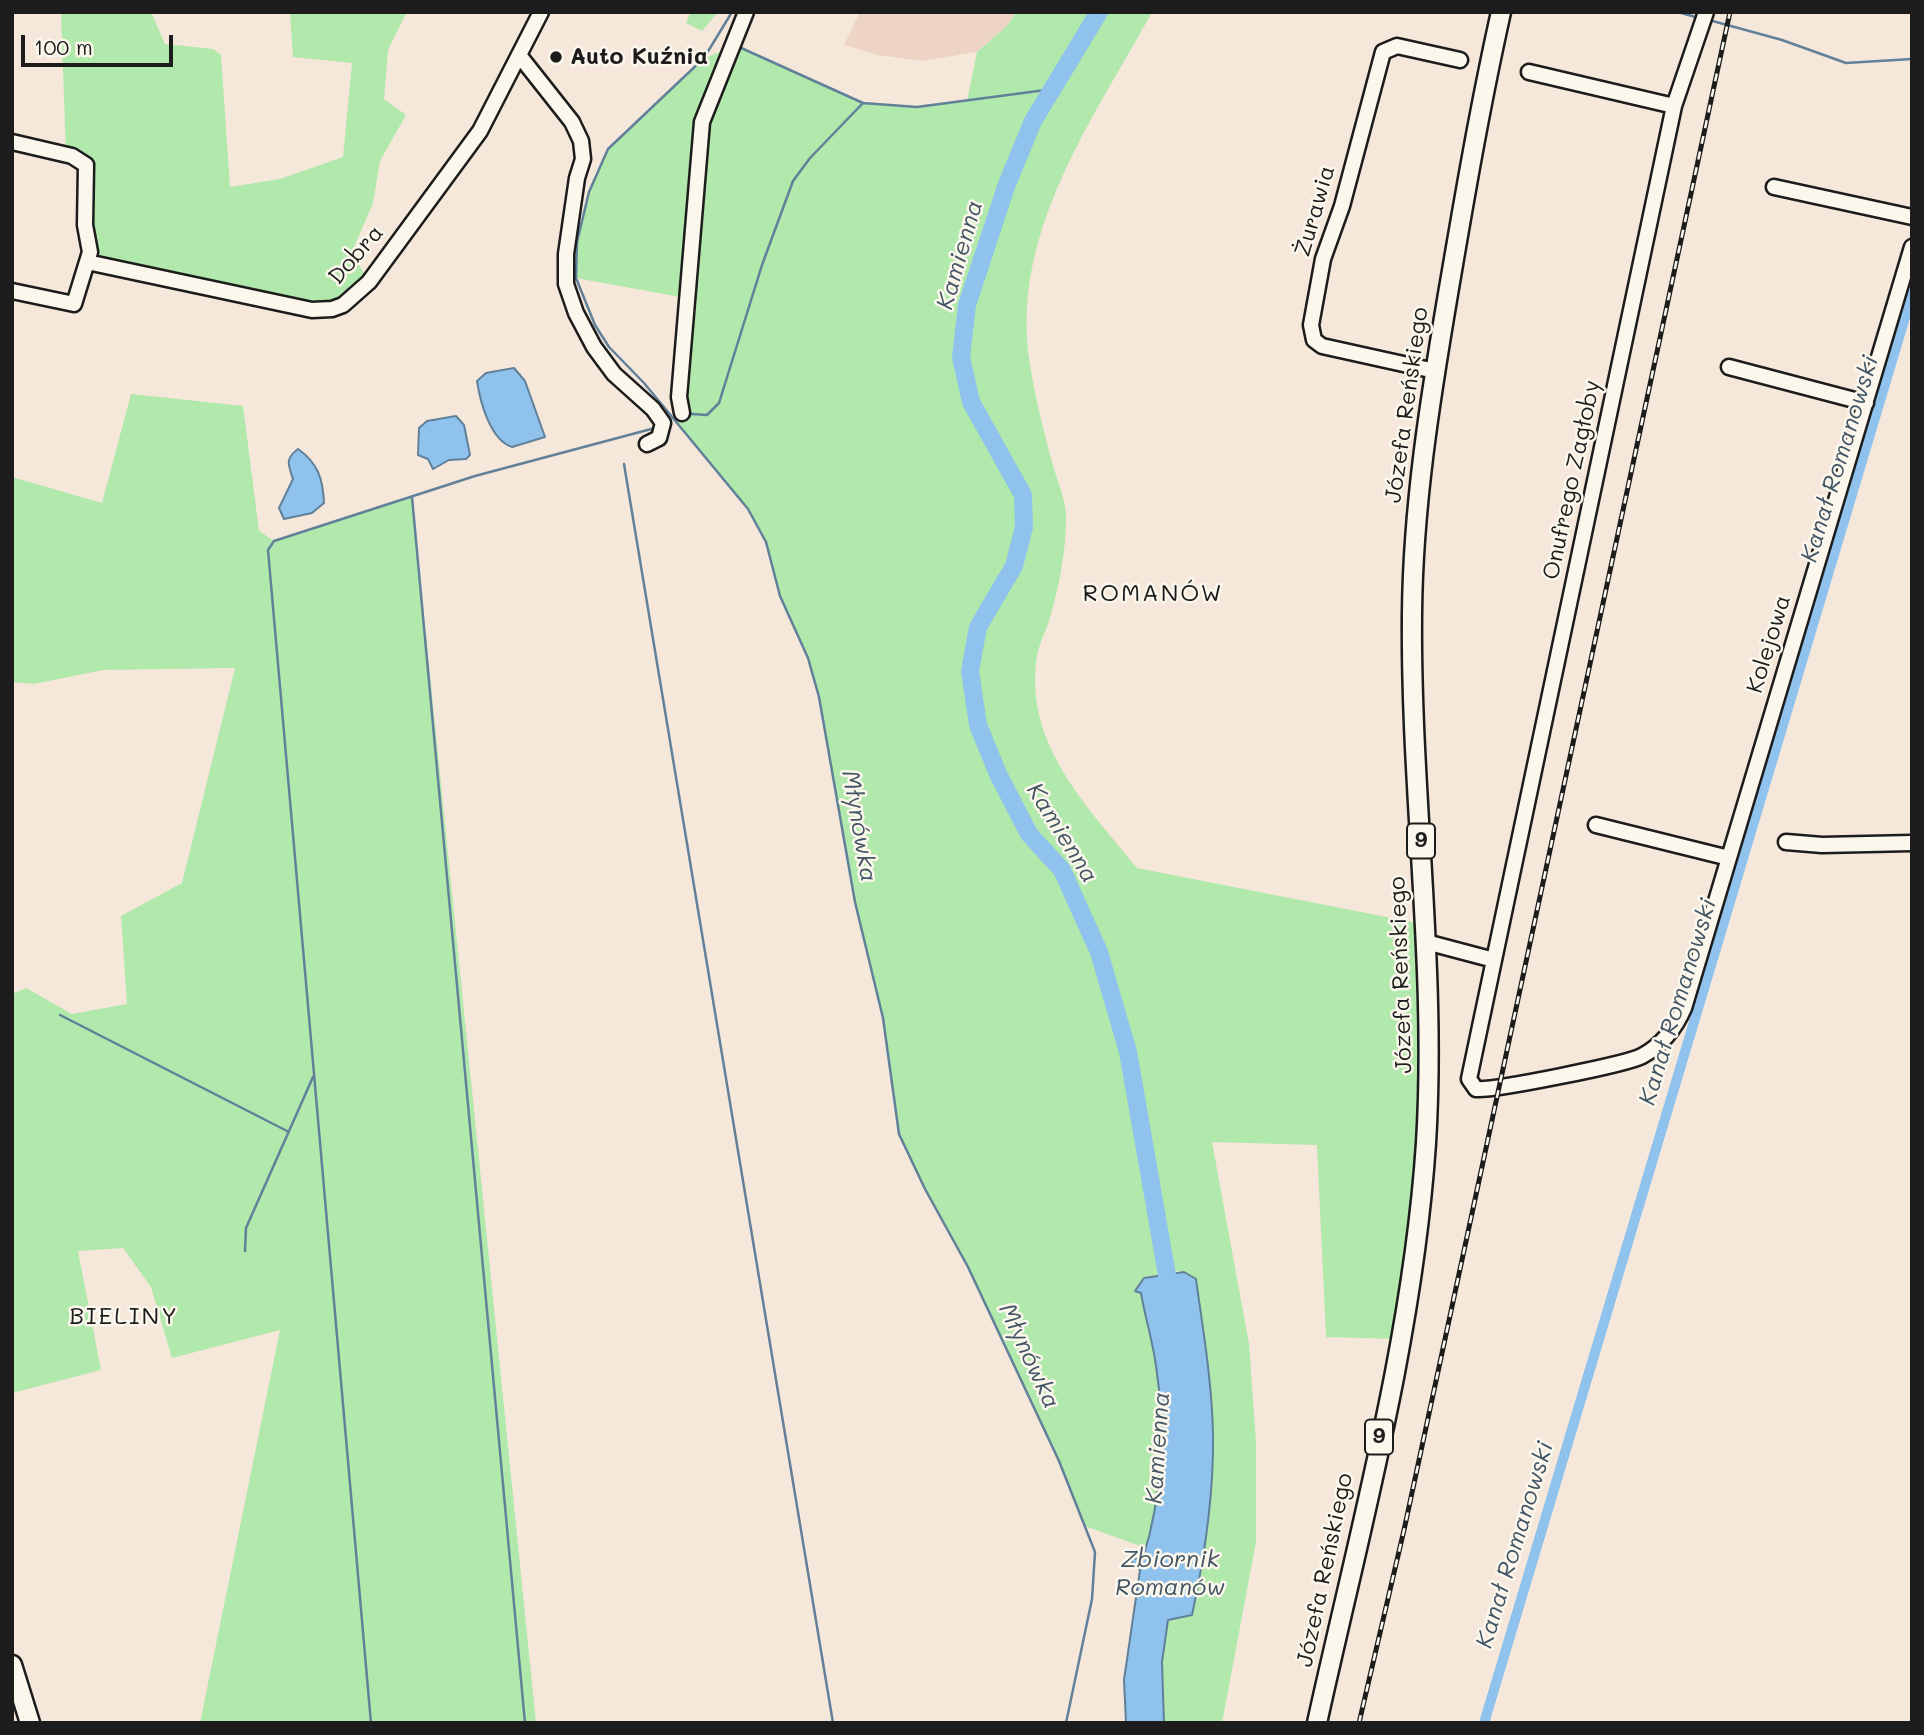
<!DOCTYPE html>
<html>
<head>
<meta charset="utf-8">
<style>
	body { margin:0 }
	#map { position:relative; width:1924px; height:1735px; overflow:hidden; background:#f5e7da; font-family:Mali,sans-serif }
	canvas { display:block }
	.frame { position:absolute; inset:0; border:14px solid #1c1c1c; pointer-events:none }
	.scale { position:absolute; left:21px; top:35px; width:152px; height:32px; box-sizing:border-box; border:4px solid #1c1c1c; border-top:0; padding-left:9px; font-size:21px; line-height:24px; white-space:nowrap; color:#1c1c1c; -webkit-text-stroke:5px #fbf7ec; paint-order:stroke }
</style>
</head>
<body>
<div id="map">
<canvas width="1924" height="1735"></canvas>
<div class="frame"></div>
<div class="scale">100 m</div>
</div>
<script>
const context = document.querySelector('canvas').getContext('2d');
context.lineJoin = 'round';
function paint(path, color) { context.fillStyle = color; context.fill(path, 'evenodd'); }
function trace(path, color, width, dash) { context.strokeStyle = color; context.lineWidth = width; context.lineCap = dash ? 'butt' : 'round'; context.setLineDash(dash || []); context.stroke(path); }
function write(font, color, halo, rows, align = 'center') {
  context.font = font + ' Mali,sans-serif'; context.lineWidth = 5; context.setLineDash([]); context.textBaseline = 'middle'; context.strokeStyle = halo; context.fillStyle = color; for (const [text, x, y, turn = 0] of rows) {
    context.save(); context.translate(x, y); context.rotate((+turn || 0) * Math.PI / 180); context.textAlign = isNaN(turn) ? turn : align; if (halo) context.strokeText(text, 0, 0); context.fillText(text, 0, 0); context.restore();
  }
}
paint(new Path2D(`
	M 860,12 L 1016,12 L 1006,27 L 977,52 L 922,61 L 878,55 L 844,45 Z`), '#eed4c4');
paint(new Path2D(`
	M 61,12 L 151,12 L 165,44 L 213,49 L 221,55 L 230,187 L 280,179 L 343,157 L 352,63 L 293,57 L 290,12 L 407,12 L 388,50 L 384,99 L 406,115 L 380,161 L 373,203 L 352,252 L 369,282 L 332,309 L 87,262 L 87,175 L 66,155 Z
	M 691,12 L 718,12 L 702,31 L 686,23 Z
	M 1016,12 L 1152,12 C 1093,120 1009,234 1030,364 C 1035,398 1044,432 1053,466 C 1058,482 1066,501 1066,517 C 1066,553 1059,587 1049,621 C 1045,633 1039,644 1037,656 C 1023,743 1087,806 1137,868 L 1412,922 L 1426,942 L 1429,1058 L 1400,1339 L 1326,1337 L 1317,1145 L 1212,1142 L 1249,1344 L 1256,1442 L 1256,1542 L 1222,1723 L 1164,1723 L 1164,1720 L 1162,1662 L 1168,1619 L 1192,1615 C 1209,1535 1221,1452 1208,1370 C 1203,1337 1192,1304 1184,1272 L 1166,1270 L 1189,1396 L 1173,1558 L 1085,1526 L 1059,1461 L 968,1267 L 925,1189 L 899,1134 L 883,1018 L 855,902 L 819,697 L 808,658 L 780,596 L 766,542 L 748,509 L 676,423 L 680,418 L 692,413 L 685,391 L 697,300 L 576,278 L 577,242 L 589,192 L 608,149 L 693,67 L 704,58 L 736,46 L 863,103 L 917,107 L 967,101 L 977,52 L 1006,27 Z
	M 131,394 L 243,406 L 259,531 L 274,541 L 412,497 L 536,1723 L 200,1723 L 280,1330 L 172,1358 L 151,1287 L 123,1248 L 78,1251 L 101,1370 L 12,1393 L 12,994 L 26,988 L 72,1014 L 127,1004 L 121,916 L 182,883 L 235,668 L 103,670 L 34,684 L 12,682 L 12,477 L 102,503 Z`), '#b1e8ab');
const water = new Path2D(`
	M 514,368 L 525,381 L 545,437 L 512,447 C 490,440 480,401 477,381 L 486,373 Z
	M 456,416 L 464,425 L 470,455 L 466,459 L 449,460 L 433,469 L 428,459 L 418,455 L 419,428 L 427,421 Z
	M 298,449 C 318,463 323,479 324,503 L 312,513 L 284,519 L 279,508 L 293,479 C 288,464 285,459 298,449 Z
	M 1184,1272 L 1196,1279 C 1203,1330 1212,1382 1213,1434 C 1214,1496 1205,1555 1192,1615 L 1168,1620 L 1162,1662 L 1164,1723 L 1126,1723 L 1124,1680 L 1140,1570 L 1132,1564 L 1132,1559 L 1143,1558 C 1162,1497 1166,1429 1156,1366 C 1153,1342 1145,1317 1141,1293 L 1135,1291 L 1144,1278 Z`);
paint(water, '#8fc3ed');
trace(water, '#618099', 2);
trace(new Path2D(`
	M 732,12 L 704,58 L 608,149 L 589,192 L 577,242 L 576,278 L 595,325 L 609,347 L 644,383 L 748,509 L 766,542 L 780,596 L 808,658 L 819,697 L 855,902 L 883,1018 L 899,1134 L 925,1189 L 968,1267 L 1059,1461 L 1095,1552 L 1092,1599 L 1066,1723
	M 1678,12 L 1699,18
	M 1709,20 L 1782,40 L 1846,63 L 1912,59
	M 863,103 L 917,107 L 1053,89
	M 692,414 L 707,415 L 719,403 L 762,265 L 793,181 L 810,158 L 863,103 L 739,47
	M 624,464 L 833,1723
	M 412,497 L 525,1723
	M 60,1015 L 289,1132
	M 245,1251 L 246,1228 L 313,1077
	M 371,1723 L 268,550 L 274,541 L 475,476 L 655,428`), '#618099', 2.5);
trace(new Path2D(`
	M 1484,1723 L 1912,294`), '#8fc3ed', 10);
trace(new Path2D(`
	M 1099,12 L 1033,121 L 1007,184 L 967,305 L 961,357 L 971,402 L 1023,495 L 1024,527 L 1014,566 L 978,627 L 970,671 L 978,725 L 998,774 L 1029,834 L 1062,870 L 1099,952 L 1128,1052 L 1171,1298`), '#8fc3ed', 18);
const minor = new Path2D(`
	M 519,55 L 572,122 L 581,141 L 583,159 L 577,178 L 566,254 L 566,284 L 576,313 L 594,347 L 614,374 L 653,409 L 663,423 L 659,438 L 647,444
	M 1529,72 L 1674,106
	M 12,142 L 72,156 L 86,165 L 85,225 L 90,252 L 74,304 L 12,291
	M 1774,187 L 1912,217
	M 87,262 L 312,310 L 332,309 L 343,305 L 369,282 L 480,131 L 541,12
	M 1729,367 L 1866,403
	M 1435,371 L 1322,346 L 1314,340 L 1311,325 L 1323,259 L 1342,206 L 1383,52 L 1397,46 L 1460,60
	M 682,413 L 679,397 L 702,122 L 746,12
	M 1596,825 L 1729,858
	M 1786,842 L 1822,845 L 1912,843
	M 1426,942 L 1494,960 L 1469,1079 L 1476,1089 C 1493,1091 1627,1064 1642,1056 C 1662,1045 1675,1029 1684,1008 L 1912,247
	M 1494,960 L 1674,106 L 1706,12`);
const major = new Path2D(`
	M 12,1665 L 30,1723
	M 1317,1723 C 1359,1532 1413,1339 1426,1143 C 1437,966 1410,790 1412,613 C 1413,506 1430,400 1448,294 C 1464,200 1480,106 1501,12`);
trace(minor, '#1c1c1c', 19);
trace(major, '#1c1c1c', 23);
trace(minor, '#fbf7ec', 14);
trace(major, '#fbf7ec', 18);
const rail = new Path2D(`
	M 1359,1723 L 1404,1530 L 1730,12`);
trace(rail, '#1c1c1c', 5);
trace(rail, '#fbf7ec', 2.5, [8]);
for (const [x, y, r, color] of [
	[556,57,7,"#1c1c1c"]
]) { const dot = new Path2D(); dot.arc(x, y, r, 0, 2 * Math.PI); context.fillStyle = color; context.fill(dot); trace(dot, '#fbf7ec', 2.5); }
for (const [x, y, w] of [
	[1421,841,28],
	[1379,1437,28]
]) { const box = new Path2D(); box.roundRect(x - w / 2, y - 17.5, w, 35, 5); context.fillStyle = '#fbf7ec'; context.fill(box); trace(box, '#1c1c1c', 2); }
write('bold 21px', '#1c1c1c', null, [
	["9",1421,841],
	["9",1379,1437]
]);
write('bold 23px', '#1c1c1c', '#fbf7ec', [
	["Auto Kuźnia",570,57]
], 'left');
write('23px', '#1c1c1c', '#fbf7ec', [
	["Żurawia",1315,211,-74],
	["Dobra",356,255,-49],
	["Józefa Reńskiego",1407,405,-82],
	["Onufrego Zagłoby",1572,480,-78],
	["Kolejowa",1769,644,-73],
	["Józefa Reńskiego",1401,975,-92],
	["Józefa Reńskiego",1325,1570,-78]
]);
write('italic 24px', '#445665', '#fbf7ec', [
	["Kamienna",960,255,-74],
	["Kanał Romanowski",1840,459,-73],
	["Młynówka",859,826,80],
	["Kamienna",1062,833,58],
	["Kanał Romanowski",1678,1002,-73],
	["Młynówka",1029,1356,65],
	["Kamienna",1158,1448,-86],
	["Kanał Romanowski",1515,1545,-73],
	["Zbiornik",1170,1560],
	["Romanów",1170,1588]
]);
context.letterSpacing = '2px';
write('24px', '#1c1c1c', '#fbf7ec', [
	["ROMANÓW",1153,594],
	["BIELINY",124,1317]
]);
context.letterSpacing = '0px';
</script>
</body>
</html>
